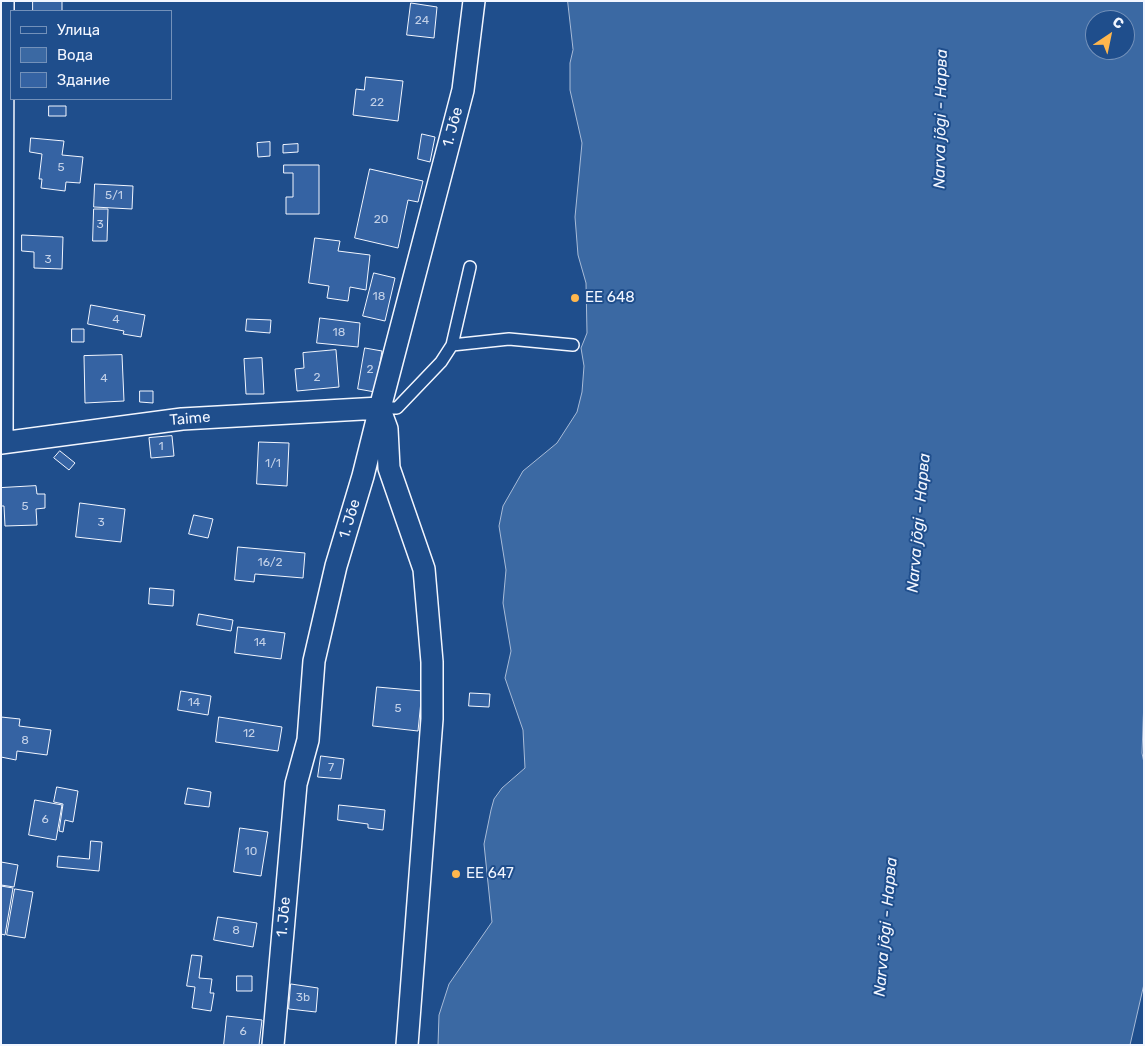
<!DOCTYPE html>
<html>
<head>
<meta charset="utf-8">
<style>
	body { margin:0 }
	#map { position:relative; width:1145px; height:1046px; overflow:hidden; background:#1f4e8c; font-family:Rubik,sans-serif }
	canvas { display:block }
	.frame { position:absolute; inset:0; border:2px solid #f2f6ff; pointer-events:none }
	.legend { position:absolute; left:10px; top:10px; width:162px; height:90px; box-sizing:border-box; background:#1f4e8c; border:1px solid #7391ba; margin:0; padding:6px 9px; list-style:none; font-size:15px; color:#f2f6ff }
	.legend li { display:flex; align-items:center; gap:10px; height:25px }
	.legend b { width:25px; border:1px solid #7391ba }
	.north { position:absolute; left:1085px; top:10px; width:50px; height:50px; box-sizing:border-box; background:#1f4e8c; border:1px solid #7391ba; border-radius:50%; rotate:34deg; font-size:14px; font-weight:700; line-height:20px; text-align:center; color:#f2f6ff }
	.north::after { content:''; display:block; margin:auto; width:18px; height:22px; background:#ffb74d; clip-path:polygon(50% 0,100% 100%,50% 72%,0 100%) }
</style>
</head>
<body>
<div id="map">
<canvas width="1145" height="1046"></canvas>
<div class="frame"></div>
<ul class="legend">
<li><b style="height:6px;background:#1f4e8c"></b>Улица</li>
<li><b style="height:14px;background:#3b69a3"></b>Вода</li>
<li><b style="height:14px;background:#3563a3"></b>Здание</li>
</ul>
<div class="north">С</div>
</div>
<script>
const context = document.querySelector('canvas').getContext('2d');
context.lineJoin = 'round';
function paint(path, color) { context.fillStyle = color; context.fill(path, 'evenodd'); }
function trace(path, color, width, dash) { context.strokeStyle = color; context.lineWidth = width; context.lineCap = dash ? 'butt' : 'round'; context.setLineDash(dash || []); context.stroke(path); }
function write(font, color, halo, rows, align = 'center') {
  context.font = font + ' Rubik,sans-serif'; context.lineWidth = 4; context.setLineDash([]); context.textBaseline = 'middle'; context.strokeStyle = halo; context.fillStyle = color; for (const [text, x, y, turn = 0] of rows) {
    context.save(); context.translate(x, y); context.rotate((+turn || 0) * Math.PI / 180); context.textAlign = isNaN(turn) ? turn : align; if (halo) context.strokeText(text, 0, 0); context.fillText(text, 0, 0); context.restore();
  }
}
const water = new Path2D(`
	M 568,1 L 1144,1 L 1144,699 L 1142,753 L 1144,763 L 1144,984 L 1130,1045 L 438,1045 L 439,1015 L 449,984 L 492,922 L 484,844 L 491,810 L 494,799 L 502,788 L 525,768 L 523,730 L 505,678 L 511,651 L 503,603 L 506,570 L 499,526 L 503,506 L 523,471 L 557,443 L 577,412 L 582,392 L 584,366 L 581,348 L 587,333 L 586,283 L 578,255 L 575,217 L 582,143 L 570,90 L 570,63 L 573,50 ZM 1095,20 L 1125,20 L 1125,50 L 1095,50 Z`);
paint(water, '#3b69a3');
trace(water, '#a8bbd7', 1);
const building = new Path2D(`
	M 33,1 L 62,1 L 62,11 L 33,11 Z
	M 411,3 L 437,7 L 434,38 L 407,35 Z
	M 366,77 L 403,81 L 398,121 L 353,115 L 356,89 L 364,90 Z
	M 49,106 L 66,106 L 66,116 L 49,116 Z
	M 422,134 L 435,137 L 430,162 L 418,159 Z
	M 31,138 L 64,141 L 62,155 L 83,157 L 80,183 L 66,182 L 65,191 L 41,188 L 42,179 L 39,179 L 42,154 L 30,152 Z
	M 270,142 L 270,156 L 258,157 L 257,143 Z
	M 298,144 L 298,152 L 283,153 L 283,145 Z
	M 284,165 L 319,165 L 319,214 L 286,214 L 286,197 L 293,197 L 293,173 L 284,173 Z
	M 370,169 L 423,181 L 418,202 L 408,200 L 398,248 L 355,238 Z
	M 95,184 L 133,186 L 132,209 L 94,207 Z
	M 94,209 L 108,209 L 107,241 L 93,241 Z
	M 22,235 L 63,237 L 62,269 L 34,268 L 34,252 L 22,251 Z
	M 315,238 L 340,241 L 338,251 L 370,255 L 366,290 L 350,287 L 348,301 L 327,298 L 329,286 L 309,283 Z
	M 374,273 L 395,278 L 385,321 L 363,316 Z
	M 91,305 L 145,315 L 141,337 L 123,334 L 124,331 L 88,324 Z
	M 320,318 L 360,323 L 358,347 L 317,343 Z
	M 247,319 L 271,320 L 270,333 L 246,331 Z
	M 72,329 L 84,329 L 84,342 L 72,342 Z
	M 365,348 L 382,351 L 375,392 L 358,389 Z
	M 336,350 L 339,387 L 297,391 L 295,369 L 304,368 L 303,353 Z
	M 122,355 L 124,401 L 85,403 L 84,356 Z
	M 262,358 L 264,394 L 246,394 L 244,359 Z
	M 140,391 L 153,391 L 153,403 L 140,402 Z
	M 172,436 L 174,456 L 151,458 L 149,438 Z
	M 259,442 L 289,443 L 287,486 L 257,484 Z
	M 60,451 L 75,463 L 69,470 L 54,458 Z
	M 36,486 L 37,494 L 45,494 L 45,508 L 36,509 L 37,525 L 5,526 L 4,506 L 1,506 L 1,488 Z
	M 80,503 L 125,509 L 121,542 L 76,537 Z
	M 194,515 L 213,519 L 208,538 L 189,534 Z
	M 238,547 L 305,553 L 303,578 L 255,574 L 254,582 L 235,580 Z
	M 150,588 L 174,590 L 173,606 L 149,604 Z
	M 199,614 L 233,620 L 231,631 L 197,625 Z
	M 238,627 L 285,633 L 281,659 L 235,653 Z
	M 377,687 L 422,691 L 418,731 L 373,726 Z
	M 181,691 L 211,696 L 208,715 L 178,710 Z
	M 470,693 L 490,694 L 489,707 L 469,706 Z
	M 1,717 L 20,719 L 19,726 L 51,730 L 47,755 L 17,751 L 16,760 L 1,757 Z
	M 219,717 L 282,727 L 278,751 L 216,742 Z
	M 321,756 L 344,759 L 341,779 L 318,777 Z
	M 57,787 L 78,791 L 73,822 L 65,820 L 63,832 L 59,831 L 63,804 L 54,802 Z
	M 188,788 L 211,792 L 209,807 L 185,804 Z
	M 35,800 L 62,805 L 56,840 L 29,835 Z
	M 339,805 L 385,810 L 383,830 L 368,828 L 368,824 L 338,820 Z
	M 240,828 L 268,832 L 261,876 L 234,872 Z
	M 91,841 L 102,842 L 99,871 L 57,867 L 58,856 L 89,859 Z
	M 1,862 L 18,865 L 14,887 L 1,885 Z
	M 1,886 L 13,888 L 5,935 L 1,934 Z
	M 15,889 L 33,892 L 25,938 L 7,935 Z
	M 218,917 L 257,923 L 253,947 L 214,940 Z
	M 192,955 L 202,956 L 199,978 L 212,979 L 210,993 L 214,993 L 211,1011 L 192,1008 L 195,987 L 187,986 Z
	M 237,976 L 252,976 L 252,991 L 237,991 Z
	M 291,984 L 318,988 L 316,1012 L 289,1009 Z
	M 227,1016 L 262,1020 L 259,1045 L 224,1045 Z`);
paint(building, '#3563a3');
trace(building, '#f2f6ff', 1);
const service = new Path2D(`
	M 452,345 L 509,339 L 573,345
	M 380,408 L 397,408 L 441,362 L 452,345 L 470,267`);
const minor = new Path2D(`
	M 380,410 L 387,429 L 389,468 L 424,569 L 432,662 L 432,719 L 407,1045
	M 1,443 L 182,419 L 380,408
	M 2,443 L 3,1
	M 273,1045 L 296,784 L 308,740 L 314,661 L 336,566 L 363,476 L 380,408 L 463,90 L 474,1`);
trace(service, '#f2f6ff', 14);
trace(minor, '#f2f6ff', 24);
trace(service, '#1f4e8c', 11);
trace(minor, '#1f4e8c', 21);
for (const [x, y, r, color] of [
	[575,298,5,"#ffb74d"],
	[456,874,5,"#ffb74d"]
]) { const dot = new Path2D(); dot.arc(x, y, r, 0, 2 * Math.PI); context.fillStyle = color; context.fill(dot); trace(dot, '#1f4e8c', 2); }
write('12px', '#c3d1e8', null, [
	["24",422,21],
	["22",377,103],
	["5",61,168],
	["5/1",114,196],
	["20",381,220],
	["3",100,225],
	["3",48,260],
	["18",379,297],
	["4",116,320],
	["18",339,333],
	["2",370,370],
	["2",317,378],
	["4",104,379],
	["1",161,447],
	["1/1",273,464],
	["5",25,507],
	["3",101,523],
	["16/2",270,563],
	["14",260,643],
	["14",194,703],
	["5",398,709],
	["12",249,734],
	["8",25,741],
	["7",331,768],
	["6",45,820],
	["10",251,852],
	["8",236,931],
	["3b",303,998],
	["6",243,1032]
]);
write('15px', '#f2f6ff', '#1f4e8c', [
	["1. Jõe",453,127,-75],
	["Taime",190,419,-5],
	["1. Jõe",350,519,-73],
	["1. Jõe",284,917,-85]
]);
write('15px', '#f2f6ff', '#1f4e8c', [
	["EE 648",585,298],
	["EE 647",466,874]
], 'left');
write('italic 16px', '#f2f6ff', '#1f4e8c', [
	["Narva jõgi - Нарва",941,119,-89],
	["Narva jõgi - Нарва",919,523,-85],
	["Narva jõgi - Нарва",886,927,-85]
]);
</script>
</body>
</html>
